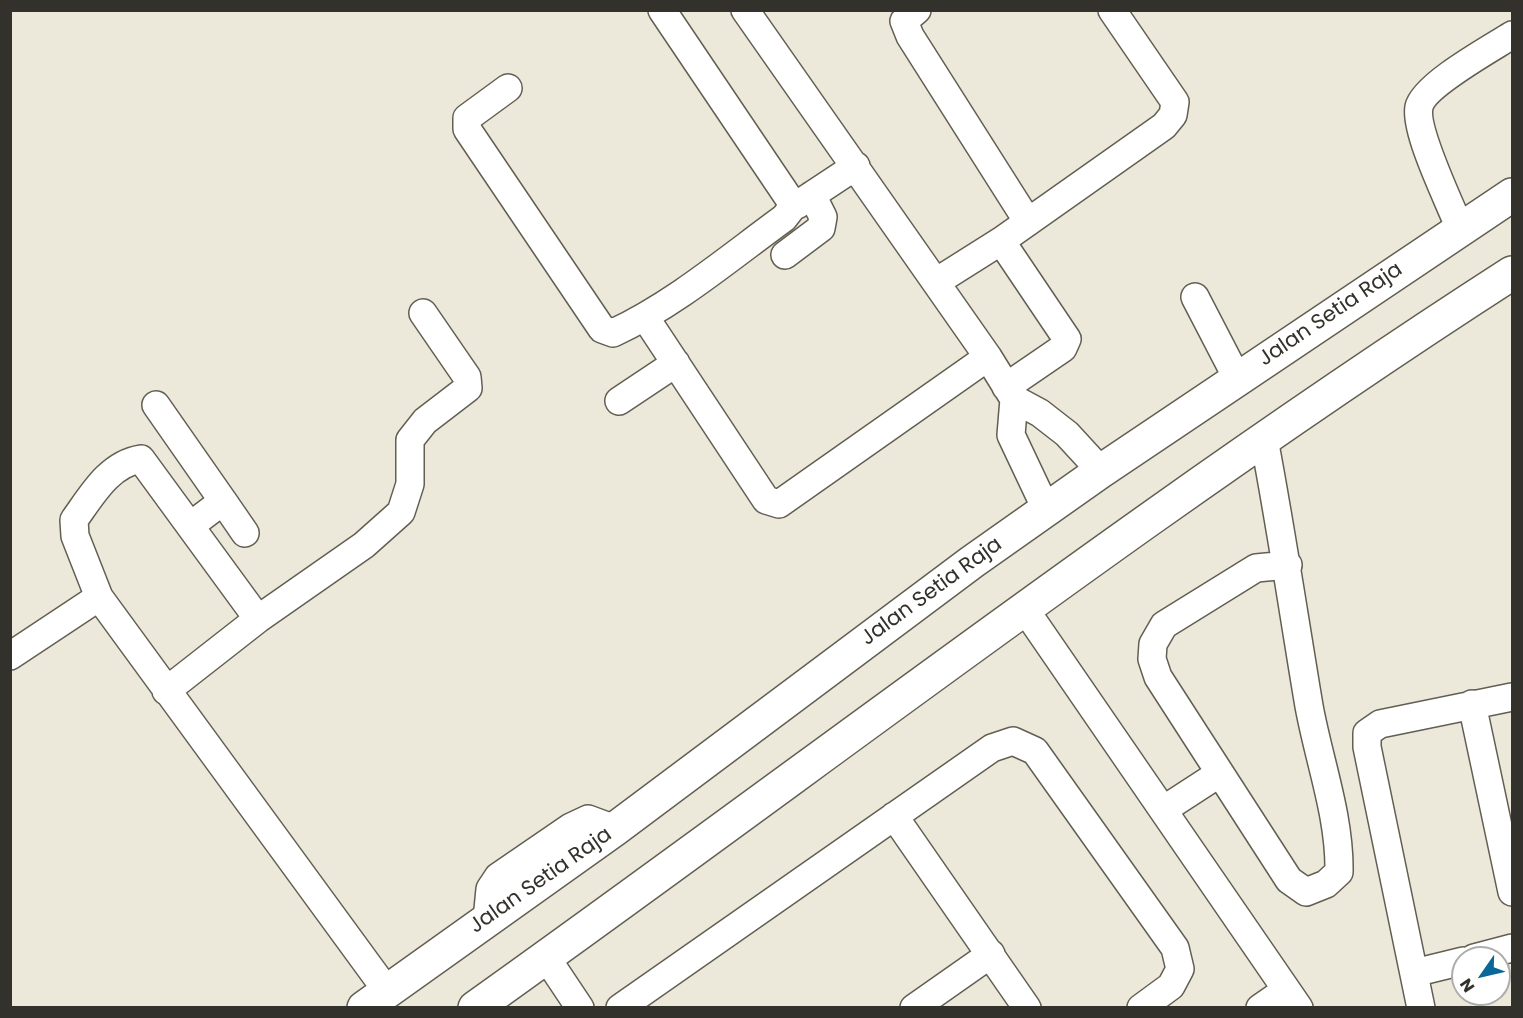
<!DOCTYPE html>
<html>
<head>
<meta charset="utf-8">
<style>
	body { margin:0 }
	#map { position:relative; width:1523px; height:1018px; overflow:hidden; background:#ede9da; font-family:Poppins,sans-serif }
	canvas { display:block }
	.frame { position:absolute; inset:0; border:12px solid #33312c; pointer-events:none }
	.north { position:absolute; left:1451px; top:946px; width:60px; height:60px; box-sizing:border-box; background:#fff; border:2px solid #adadab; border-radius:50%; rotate:236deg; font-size:16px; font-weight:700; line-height:24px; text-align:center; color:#33312c }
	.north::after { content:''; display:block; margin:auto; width:21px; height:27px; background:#0b6797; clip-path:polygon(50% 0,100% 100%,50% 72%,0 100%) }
</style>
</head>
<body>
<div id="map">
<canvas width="1523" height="1018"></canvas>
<div class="frame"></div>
<div class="north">N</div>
</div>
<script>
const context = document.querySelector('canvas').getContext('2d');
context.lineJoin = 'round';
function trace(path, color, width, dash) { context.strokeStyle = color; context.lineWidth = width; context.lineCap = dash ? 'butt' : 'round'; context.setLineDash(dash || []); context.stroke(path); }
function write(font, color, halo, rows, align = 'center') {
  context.font = font + ' Poppins,sans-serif'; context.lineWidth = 5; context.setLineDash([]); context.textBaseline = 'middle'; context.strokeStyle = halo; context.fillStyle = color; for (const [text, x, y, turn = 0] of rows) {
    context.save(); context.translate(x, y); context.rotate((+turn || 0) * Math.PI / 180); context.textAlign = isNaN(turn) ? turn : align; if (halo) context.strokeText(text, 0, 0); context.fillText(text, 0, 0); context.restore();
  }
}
const minor = new Path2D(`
	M 745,10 L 988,357 L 1014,399 L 1040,413 L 1067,434 L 1101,471
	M 917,10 L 904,21 L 910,36 L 1028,222
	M 508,88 L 467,118 L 467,129 L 602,329 L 613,333 C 675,304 729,258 784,218 L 791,209 L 790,200 L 662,10
	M 797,205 L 856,166
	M 1460,229 C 1450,203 1414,131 1419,107 C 1424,85 1492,48 1512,35
	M 1001,241 L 1067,339 L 1063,348 L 1006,387
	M 785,255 L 821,228 L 823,217 L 812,195
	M 936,282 L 1001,241 L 1164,126 L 1173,115 L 1175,102 L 1112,10
	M 1195,297 L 1237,378
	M 645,317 L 766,500 L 779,504 L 988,357
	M 1014,399 L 1011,435 L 1046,509
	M 619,401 L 676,363
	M 156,405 L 223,501 L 190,526
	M 1264,439 C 1281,528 1294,617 1309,706 C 1319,761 1340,816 1339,872 L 1326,884 L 1306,892 L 1289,880 L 1158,677 L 1152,659 L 1153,644 L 1164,625 L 1256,568 L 1288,565
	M 223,501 L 245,533
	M 99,597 L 75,536 L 74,520 C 92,495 109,464 141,459 L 258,619
	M 1024,608 L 1299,1008
	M 10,656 L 99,597 L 387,991
	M 166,691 L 258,619 L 364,545 L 401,512 L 410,484 L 410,440 L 425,421 L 468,388 L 467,377 L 423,313
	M 1472,704 L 1512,892
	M 1163,810 L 1220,773
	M 894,816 L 1027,1008
	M 487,920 L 490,889 L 498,877 L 571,827 L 588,819 L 615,829
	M 546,957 L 580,1008
	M 1474,958 L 1512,948
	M 1414,973 L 1463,961
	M 620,1008 L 992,748 L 1013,741 L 1035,751 L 1175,948 L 1180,969 L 1171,986 L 1141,1008
	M 914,1008 L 991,954
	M 1260,1008 L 1286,990
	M 1421,1008 L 1367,747 L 1367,733 L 1380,724 L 1512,697`);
const highway = new Path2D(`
	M 364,1008 L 615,829 L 972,562 L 1101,471 L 1512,195
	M 475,1008 C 820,762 1156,502 1512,273`);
trace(minor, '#625f52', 30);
trace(highway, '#625f52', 36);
trace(minor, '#fff', 27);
trace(highway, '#fff', 33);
write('21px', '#33312c', '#fff', [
	["Jalan Setia Raja",1331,315,-34],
	["Jalan Setia Raja",932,592,-36],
	["Jalan Setia Raja",541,881,-35]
]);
</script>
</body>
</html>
